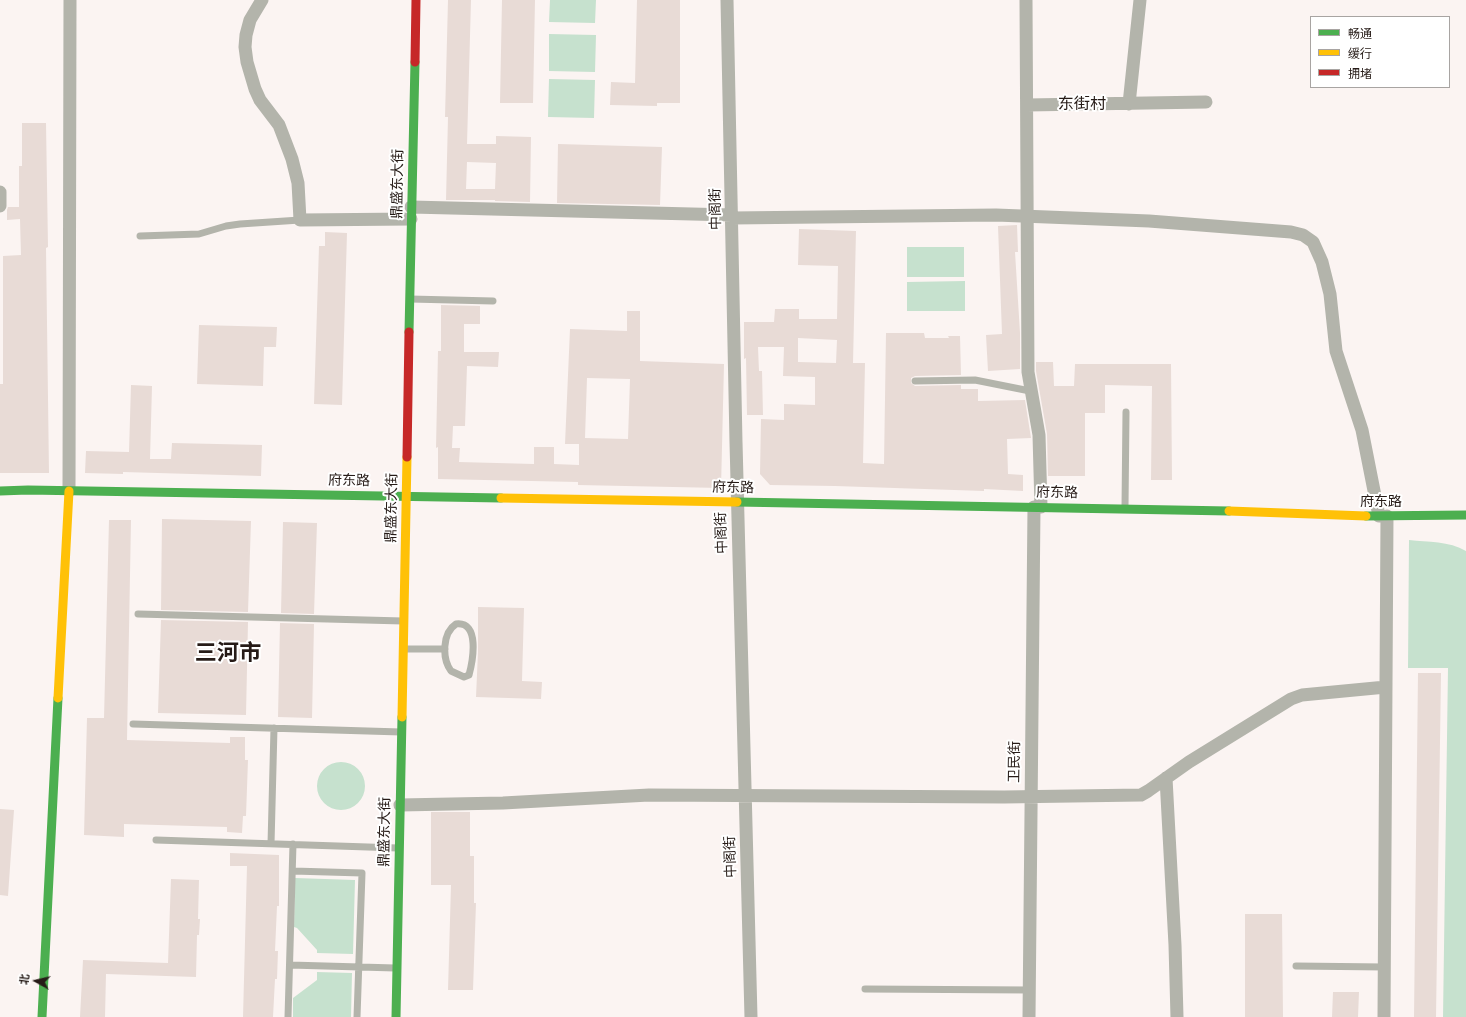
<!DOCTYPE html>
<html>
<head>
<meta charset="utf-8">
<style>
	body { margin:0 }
	#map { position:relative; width:1466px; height:1017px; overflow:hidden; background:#fbf4f2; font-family:Arial,"Noto Sans SC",sans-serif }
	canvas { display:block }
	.legend { position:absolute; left:1310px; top:16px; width:140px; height:72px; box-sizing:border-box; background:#fff; border:1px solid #a8a4a2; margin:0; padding:5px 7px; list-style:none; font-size:12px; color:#261b17 }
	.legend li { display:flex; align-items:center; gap:8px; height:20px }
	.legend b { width:20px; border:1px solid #a8a4a2 }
	.north { position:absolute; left:16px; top:961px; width:40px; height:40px; -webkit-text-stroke:3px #fff; paint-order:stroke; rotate:278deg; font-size:11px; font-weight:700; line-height:16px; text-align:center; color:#261b17 }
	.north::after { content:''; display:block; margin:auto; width:14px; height:18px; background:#261b17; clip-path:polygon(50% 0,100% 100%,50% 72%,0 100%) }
</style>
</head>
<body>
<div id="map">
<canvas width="1466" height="1017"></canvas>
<ul class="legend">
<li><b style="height:5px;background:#4caf50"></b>畅通</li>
<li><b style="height:5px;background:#ffc107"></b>缓行</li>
<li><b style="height:5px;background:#c62828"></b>拥堵</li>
</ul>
<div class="north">北</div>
</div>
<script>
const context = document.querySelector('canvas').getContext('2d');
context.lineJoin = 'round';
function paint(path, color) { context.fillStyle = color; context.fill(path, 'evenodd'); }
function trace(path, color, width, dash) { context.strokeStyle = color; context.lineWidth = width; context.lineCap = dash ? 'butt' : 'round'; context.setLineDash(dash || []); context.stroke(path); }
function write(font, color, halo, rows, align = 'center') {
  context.font = font + ' Arial,"Noto Sans SC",sans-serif'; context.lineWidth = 4; context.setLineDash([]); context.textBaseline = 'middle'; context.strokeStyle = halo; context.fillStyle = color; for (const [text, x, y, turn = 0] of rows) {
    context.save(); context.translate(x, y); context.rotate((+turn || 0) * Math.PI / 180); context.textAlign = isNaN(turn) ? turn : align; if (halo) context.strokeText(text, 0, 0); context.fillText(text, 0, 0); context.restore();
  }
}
paint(new Path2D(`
	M 550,0 L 596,0 L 595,23 L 549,22 Z
	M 549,34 L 596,35 L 595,72 L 549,71 Z
	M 549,79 L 595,80 L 594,118 L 548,117 Z
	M 907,247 L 964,247 L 964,277 L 907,277 Z
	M 965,281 L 965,311 L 907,311 L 907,282 Z
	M 1409,540 C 1428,542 1449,541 1466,551 L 1466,1017 L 1443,1017 L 1448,668 L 1408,668 Z
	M317 786a24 24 0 1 1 48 0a24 24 0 1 1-48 0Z
	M 295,878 L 355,880 L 353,954 L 317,953 L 317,950 L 297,928 L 294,927 Z
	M 317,972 L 352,973 L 351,1017 L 293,1017 L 293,998 L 317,980 Z`), '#c6e1ce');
paint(new Path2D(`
	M 448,0 L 471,0 L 467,144 L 496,144 L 496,136 L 531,137 L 530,202 L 495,201 L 495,200 L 446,200 L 448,117 L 445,117 ZM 467,162 L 496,163 L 495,189 L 466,189 Z
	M 502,0 L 535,0 L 533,103 L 500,103 Z
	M 637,0 L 680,0 L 680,103 L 657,103 L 657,106 L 610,105 L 611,82 L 635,83 Z
	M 22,123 L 46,123 L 48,247 L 46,248 L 49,473 L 0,473 L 0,384 L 3,384 L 3,256 L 21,255 L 20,219 L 7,220 L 7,210 L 8,207 L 19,207 L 19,166 L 22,166 Z
	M 558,144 L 662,147 L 660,205 L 557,203 Z
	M 1017,225 L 1018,252 L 1015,252 L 1020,333 L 1020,369 L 988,371 L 986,335 L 1002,334 L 998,226 Z
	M 799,229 L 856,231 L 853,363 L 865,363 L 863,463 L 884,464 L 886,333 L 924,333 L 925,338 L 949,338 L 948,336 L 960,336 L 961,375 L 915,376 L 911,378 L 911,383 L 915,386 L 961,385 L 961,389 L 978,389 L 978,401 L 1025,400 L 1031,438 L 1007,439 L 1008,474 L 1023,475 L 1023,491 L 984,489 L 984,491 L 835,486 L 770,485 L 760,474 L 761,419 L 784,420 L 784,404 L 815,405 L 815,377 L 783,376 L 784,347 L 758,347 L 759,371 L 762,371 L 763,415 L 747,415 L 746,358 L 744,359 L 744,322 L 774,322 L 775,309 L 799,309 L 799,319 L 837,319 L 838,266 L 798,265 ZM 798,338 L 837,340 L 836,363 L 798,362 Z
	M 325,232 L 347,233 L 342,405 L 314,404 L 319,246 L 325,246 Z
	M 441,305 L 480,306 L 480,324 L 464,324 L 464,352 L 499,352 L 498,367 L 467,366 L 465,426 L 453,426 L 452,448 L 460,448 L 459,462 L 534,464 L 534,447 L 554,447 L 554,464 L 579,465 L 579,444 L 565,444 L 570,329 L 627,331 L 627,311 L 640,311 L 640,361 L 724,364 L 721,488 L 578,485 L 578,482 L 438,479 L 438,447 L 436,448 L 438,351 L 441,351 ZM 587,378 L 630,379 L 628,439 L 585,438 Z
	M 199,325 L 277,327 L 276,347 L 264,347 L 263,386 L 197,384 Z
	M 1036,362 L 1053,362 L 1054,386 L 1074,386 L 1075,364 L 1171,364 L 1172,480 L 1151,480 L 1152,386 L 1105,385 L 1105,413 L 1085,413 L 1085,476 L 1048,476 L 1047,434 L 1036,371 Z
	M 131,385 L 152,386 L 150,459 L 171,459 L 172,443 L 262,445 L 261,476 L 123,472 L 123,474 L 85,473 L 86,451 L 129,452 Z
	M 162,519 L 251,521 L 248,612 L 161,610 Z
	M 109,520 L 131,520 L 127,740 L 230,743 L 230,737 L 245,737 L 245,760 L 248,760 L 246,816 L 243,816 L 242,833 L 227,832 L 227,827 L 124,824 L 124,837 L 84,835 L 87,718 L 104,718 Z
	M 283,522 L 317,523 L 314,614 L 281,613 Z
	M 478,607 L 524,608 L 522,681 L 542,682 L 541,699 L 476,697 L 478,652 Z
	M 161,620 L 248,622 L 246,715 L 158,713 Z
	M 280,623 L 314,624 L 312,718 L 278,717 Z
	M 1418,673 L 1441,673 L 1436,1017 L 1414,1017 Z
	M 0,809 L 14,810 L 8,896 L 0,895 Z
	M 431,812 L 470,812 L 470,856 L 474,856 L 474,903 L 476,903 L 473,990 L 448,990 L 451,885 L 431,885 Z
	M 230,853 L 279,855 L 279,906 L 277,906 L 275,951 L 278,951 L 277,979 L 275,979 L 273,1017 L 243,1017 L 247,866 L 230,866 Z
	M 171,879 L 199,880 L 198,919 L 200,919 L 199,935 L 197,935 L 196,977 L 106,974 L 105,1017 L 80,1017 L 83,960 L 168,963 Z
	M 1245,914 L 1282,914 L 1283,1017 L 1245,1017 Z
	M 1333,992 L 1359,992 L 1358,1017 L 1332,1017 Z`), '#e8dbd6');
trace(new Path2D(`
	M 140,236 L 199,234 L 226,226 L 240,224 L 300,220
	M 410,299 L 493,301
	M 915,381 L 975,380 L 1030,391
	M 1125,507 L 1126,412
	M 138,614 L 403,621
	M 456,624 C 480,621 473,660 469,675 L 464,677 L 451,671 C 442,659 442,633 456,624 Z
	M 403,649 L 445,649
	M 133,724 L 401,732
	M 156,840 L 398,848
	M 271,844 L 274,728
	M 293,871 L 362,873 L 357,1017
	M 290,965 L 395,968
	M 1296,966 L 1384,967
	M 865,989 L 1029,990
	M 288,1017 L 293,844`), '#b3b4ab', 7);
trace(new Path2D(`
	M 262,0 L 250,20 L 246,35 L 245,47 L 247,62 L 255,89 L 260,100 L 279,125 L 292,159 L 298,183 L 300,220 L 411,219
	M 727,0 L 736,442 L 751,1017
	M 1026,0 L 1028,372 L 1039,435 L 1041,507
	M 1129,104 L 1140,0
	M 1027,105 L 1206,102
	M 0,192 L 0,206
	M 411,207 L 732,215
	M 732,218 L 996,215 L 1149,221 L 1291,232 L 1303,235 L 1313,242 L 1322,262 L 1330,294 L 1336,351 L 1362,430 L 1379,516
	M 69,491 L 70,0
	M 1166,778 L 1175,945 L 1177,1017
	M 400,805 L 503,803 L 649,795 L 1004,797 L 1141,795 L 1148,791 L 1189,762 L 1291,699 L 1302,695 L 1386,687
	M 1029,1017 L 1034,507
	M 1384,1017 L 1387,516`), '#b3b4ab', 13);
trace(new Path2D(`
	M 409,332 L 415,62
	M 0,491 L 28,490 L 501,498
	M 737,502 L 1229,511
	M 1366,516 L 1466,515
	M 42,1017 L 58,698
	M 396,1017 L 402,717`), '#4caf50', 9);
trace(new Path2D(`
	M 501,498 L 737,502
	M 1229,511 L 1366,516
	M 58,698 L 69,491
	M 402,717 L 407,457`), '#ffc107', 9);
trace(new Path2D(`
	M 415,62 L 416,0
	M 407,457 L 409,332`), '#c62828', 9);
write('14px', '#261b17', '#fff', [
	["鼎盛东大街",398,184,-89],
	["中阁街",716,209,-91],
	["府东路",349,481,1],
	["府东路",733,488,1],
	["府东路",1057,493,1],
	["府东路",1381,502],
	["鼎盛东大街",392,508,-89],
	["中阁街",722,533,-92],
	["卫民街",1015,762,-89],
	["鼎盛东大街",385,832,-89],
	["中阁街",731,857,-92]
]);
write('16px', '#261b17', '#fff', [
	["东街村",1082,105]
]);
write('bold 22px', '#261b17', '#fff', [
	["三河市",228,654]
]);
</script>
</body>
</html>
